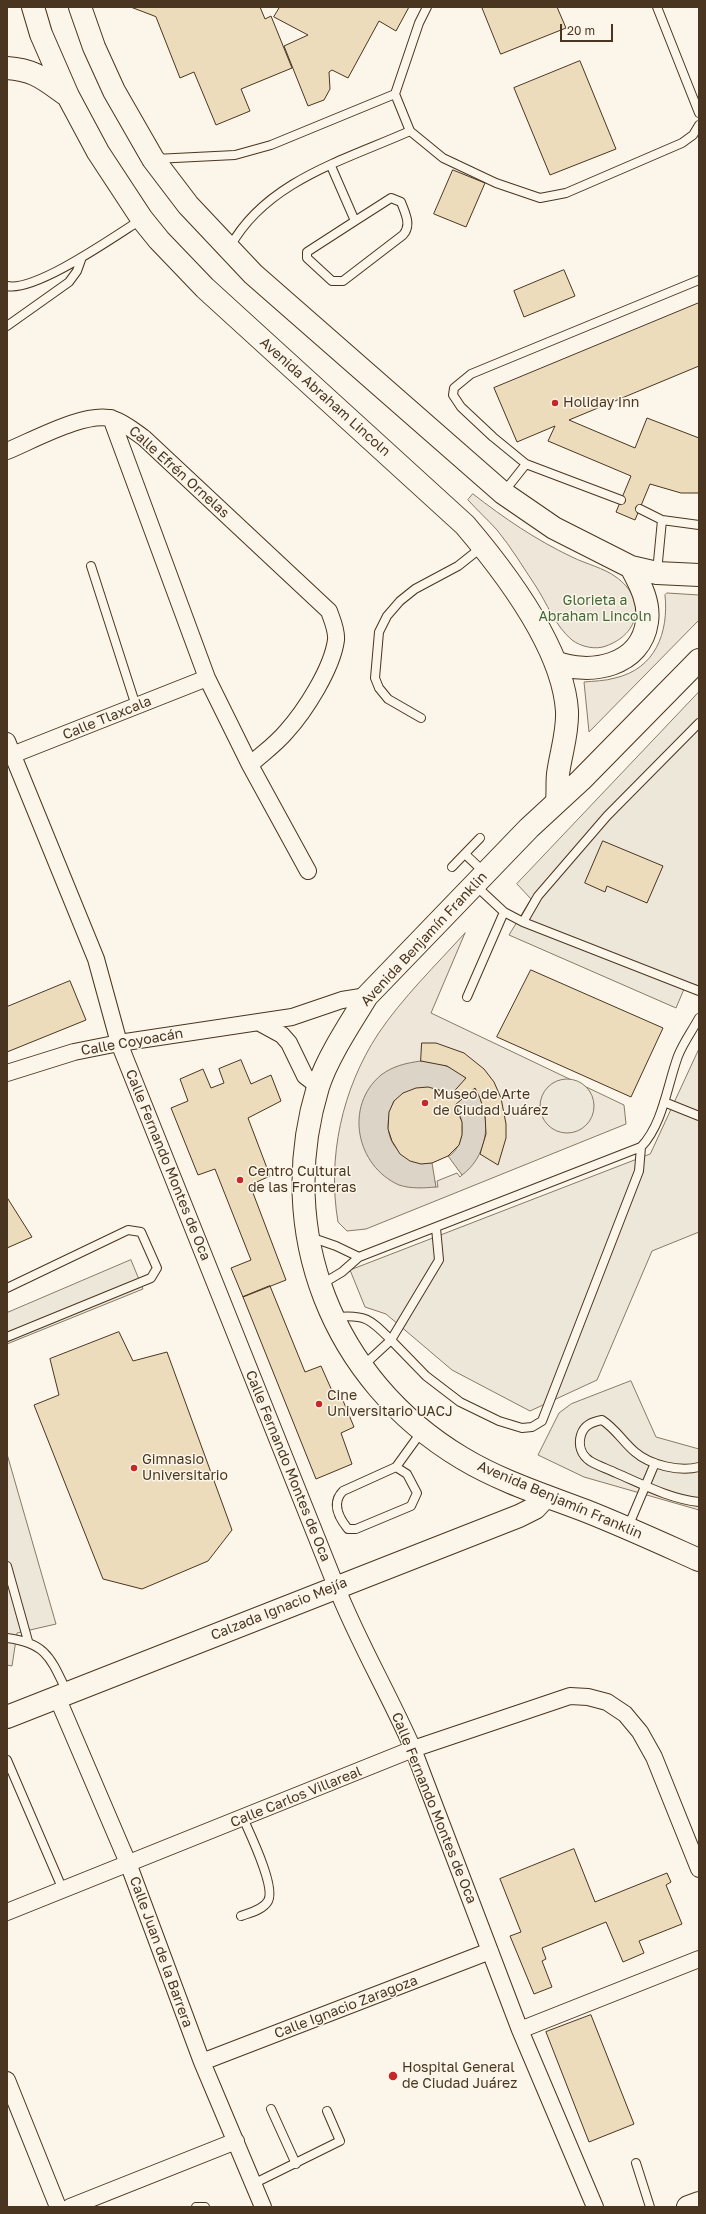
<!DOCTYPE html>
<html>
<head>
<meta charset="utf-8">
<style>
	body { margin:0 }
	#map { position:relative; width:706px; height:2214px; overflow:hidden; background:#fbf6e9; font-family:"Golos Text",sans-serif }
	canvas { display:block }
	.frame { position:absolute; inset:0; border:8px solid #4a3520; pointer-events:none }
	.scale { position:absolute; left:560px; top:24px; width:53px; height:18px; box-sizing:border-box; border:2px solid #4a3520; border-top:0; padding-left:5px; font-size:12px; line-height:14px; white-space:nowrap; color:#4a3520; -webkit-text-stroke:3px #fbf6e9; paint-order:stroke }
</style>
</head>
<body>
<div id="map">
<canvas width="706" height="2214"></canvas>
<div class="frame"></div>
<div class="scale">20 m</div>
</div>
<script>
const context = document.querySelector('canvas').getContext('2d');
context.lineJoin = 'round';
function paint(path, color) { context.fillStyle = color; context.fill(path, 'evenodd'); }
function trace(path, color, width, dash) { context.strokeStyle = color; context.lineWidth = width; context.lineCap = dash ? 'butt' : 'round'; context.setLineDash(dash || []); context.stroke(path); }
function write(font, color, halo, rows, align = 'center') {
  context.font = font + ' "Golos Text",sans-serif'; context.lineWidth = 3; context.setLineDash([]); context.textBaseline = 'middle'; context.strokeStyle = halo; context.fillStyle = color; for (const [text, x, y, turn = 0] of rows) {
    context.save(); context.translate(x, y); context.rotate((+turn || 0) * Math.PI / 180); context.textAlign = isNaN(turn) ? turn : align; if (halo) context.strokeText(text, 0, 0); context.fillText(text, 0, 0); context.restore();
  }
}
const green = new Path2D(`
	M 473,494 C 504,518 536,540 572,557 C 586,564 604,568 616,577 C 647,599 640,634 606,646 C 596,650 581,647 572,640 C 555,626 547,603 535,585 C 523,567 511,547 497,530 C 488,520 477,510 468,500 Z
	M 667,593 L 699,595 L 699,620 L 589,732 L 584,682 C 594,681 605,681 615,678 C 655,669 669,633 665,595 Z
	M 465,933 L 431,1013 L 624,1105 L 626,1124 L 366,1229 L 347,1231 L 338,1222 C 327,1158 342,1089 378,1034 C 403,997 435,966 465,933 Z`);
paint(green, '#ede6d9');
trace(green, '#887966', 1);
const parking = new Path2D(`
	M 699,692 L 699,986 L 687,982 L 676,1008 L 509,935 L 531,899 L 517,884 Z
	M 699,1049 L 699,1232 L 652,1251 L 597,1380 L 530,1411 L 452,1370 L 386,1314 L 365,1307 L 350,1270 L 650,1154 Z
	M540 1106a27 27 0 1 1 54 0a27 27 0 1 1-54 0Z
	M 131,1260 L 143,1289 L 7,1344 L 7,1313 Z
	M 631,1381 L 656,1437 L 699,1449 L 699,1510 L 584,1477 L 538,1455 L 559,1413 L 571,1404 Z
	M 7,1454 L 56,1624 L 17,1633 L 12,1666 L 7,1665 Z`);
paint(parking, '#ede7d9');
trace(parking, '#887966', 1);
const water = new Path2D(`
	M 421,1061 C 433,1062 445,1064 456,1071 C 493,1093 496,1150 462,1175 L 458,1170 L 435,1180 L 436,1187 C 424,1188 411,1189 399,1185 C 356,1166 344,1106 381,1075 C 393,1066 406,1063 421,1061 ZM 439,1090 C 453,1099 462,1111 462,1128 C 463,1185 363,1168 394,1101 Z`);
paint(water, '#dcd4c6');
trace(water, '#887966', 1);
const pier = new Path2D(`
	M 448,1156 L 462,1175 L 460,1177 L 457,1173 L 437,1181 L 438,1187 L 436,1187 L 432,1163 Z`);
paint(pier, '#fbf6e9');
trace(pier, '#887966', 1);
const building = new Path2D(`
	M 131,7 L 260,7 L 265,19 L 271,16 L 292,68 L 241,89 L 250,111 L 216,125 L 194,72 L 180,78 L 156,17 Z
	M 280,7 L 409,7 L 396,31 L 379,21 L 348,78 L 332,70 L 329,72 L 330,89 L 324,100 L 308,106 L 284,46 L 308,35 L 274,17 Z
	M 482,7 L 557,7 L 566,28 L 501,54 Z
	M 580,61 L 616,149 L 550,175 L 514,88 Z
	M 453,170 L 485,183 L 466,227 L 434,214 Z
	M 564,270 L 575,296 L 524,317 L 514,291 Z
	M 699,303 L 699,366 L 569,420 L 635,448 L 647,418 L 699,438 L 699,493 L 681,493 L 650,484 L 635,520 L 616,512 L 631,476 L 548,441 L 555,426 L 517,442 L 494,388 Z
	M 603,841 L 663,866 L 647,903 L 607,886 L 605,892 L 585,883 Z
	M 531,970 L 663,1028 L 631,1097 L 497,1037 Z
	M 70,981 L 86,1020 L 7,1052 L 7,1007 Z
	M 422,1043 L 436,1043 L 464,1053 L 484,1069 L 494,1082 L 501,1098 L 506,1124 L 506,1138 L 498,1165 L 480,1154 L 486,1134 L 485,1114 L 480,1098 L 475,1088 L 455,1105 L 462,1122 L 462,1135 L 459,1145 L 448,1156 L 432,1163 L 421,1164 L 410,1161 L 400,1154 L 392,1141 L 388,1129 L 389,1112 L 394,1101 L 403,1093 L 416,1088 L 428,1087 L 439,1090 L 449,1097 L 466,1078 L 447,1066 L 421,1061 Z
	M 241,1060 L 251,1084 L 271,1075 L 281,1101 L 248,1118 L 270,1176 L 250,1185 L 286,1280 L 243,1297 L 231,1268 L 251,1260 L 215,1169 L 198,1175 L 171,1108 L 188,1101 L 180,1079 L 203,1069 L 211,1088 L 224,1083 L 219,1069 Z
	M 8,1199 L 32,1237 L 7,1248 L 7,1200 Z
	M 270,1286 L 305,1372 L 321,1366 L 333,1393 L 339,1391 L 354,1427 L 341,1433 L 352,1464 L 316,1479 L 243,1297 Z
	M 119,1332 L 133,1361 L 167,1352 L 232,1530 L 208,1561 L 142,1589 L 103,1579 L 34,1405 L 59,1395 L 50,1359 Z
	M 574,1849 L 595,1902 L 667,1873 L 671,1882 L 666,1885 L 682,1924 L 639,1941 L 644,1953 L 623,1962 L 606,1922 L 542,1948 L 546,1959 L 542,1961 L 552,1987 L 534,1994 L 510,1936 L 521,1932 L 500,1879 Z
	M 591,2015 L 634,2124 L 589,2142 L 546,2032 Z`);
paint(building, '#ecdcbc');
trace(building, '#4a3520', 1);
const lane = new Path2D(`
	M 427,7 L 419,23 L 395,94 L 410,131 L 443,158 L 496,183 L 540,198 L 566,193 L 682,143 L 693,135 L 699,125
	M 657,7 L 699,113
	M 155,159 L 235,155 L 271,145 L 395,94
	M 331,166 L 355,221 L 391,198 L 401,202 C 405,213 412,225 403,235 L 343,281 L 332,281 L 307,258 L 307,252 L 355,221
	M 230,247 C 266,181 345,160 410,131
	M 7,286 C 36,292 115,236 142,219
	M 7,326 L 69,282 L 77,271 L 82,257
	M 503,493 L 526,464
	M 621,500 L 526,464 L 493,437 L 461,407 L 453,395 L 454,388 L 471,374 L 699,280
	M 640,509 L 662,520 L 699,525
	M 91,566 L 136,706
	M 657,572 L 662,520
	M 421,718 L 388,699 L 379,688 L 375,678 L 379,632 L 387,616 L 400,601 L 415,589 L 458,566 L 482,547
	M 465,854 L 485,873
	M 452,867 L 480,838
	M 475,885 L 504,912 L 523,922 L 699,991
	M 523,922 L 538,896 L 607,816 L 699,723
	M 467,997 L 504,912
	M 664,1102 L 699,1116
	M 310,1237 L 336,1246 L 359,1257
	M 322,1284 L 342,1272 L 359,1257 L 641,1147 C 663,1124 667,1086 678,1056 C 683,1043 692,1031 699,1018
	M 7,1288 L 128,1230 L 141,1232 L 157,1268 L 151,1278 L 7,1337
	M 336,1317 C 366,1314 371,1320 391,1340 L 439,1260 L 436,1228
	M 364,1365 L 391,1340 L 426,1376 L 460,1402 L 499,1421 L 522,1428 L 532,1427 L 542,1421 L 639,1171 L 641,1147
	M 396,1467 L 407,1474 L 417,1493 L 411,1506 L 356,1529 L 348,1529 C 339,1518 331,1503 343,1491 L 396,1467 L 422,1431
	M 699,1467 C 679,1472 650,1465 635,1452 C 623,1442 616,1429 602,1420 C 592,1422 584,1425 581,1435 C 578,1445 581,1455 590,1461 C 598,1466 608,1469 616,1473 C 642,1484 670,1499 699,1502
	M 628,1527 L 655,1463
	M 7,1566 L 28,1641
	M 7,1638 C 47,1643 51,1659 67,1692
	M 7,1760 L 63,1890
	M 241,1916 C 249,1913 263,1910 268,1901 C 276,1887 250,1834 243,1818
	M 271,2109 L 296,2164
	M 636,2163 L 650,2207
	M 253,2184 L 340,2141 L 327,2111
	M 196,2207 L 205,2207`);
const street = new Path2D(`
	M 111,418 L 207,678 L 250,765 L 308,871
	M 7,451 C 32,441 87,410 113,419 C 125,423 134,431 144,438 L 329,611 C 332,620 337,630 336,640 C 332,669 305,711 286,732 C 276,744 262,754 250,765
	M 7,741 L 96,959 L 119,1043 L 336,1586 C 358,1642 389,1694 413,1749 L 520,2030 L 595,2207
	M 7,757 L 207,678
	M 260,1023 L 282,1035 L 289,1043 L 305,1076 L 318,1086
	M 7,1073 L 74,1052 L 119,1043 L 292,1017 L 342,1000 L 367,996
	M 57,1697 L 128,1863 L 202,2062 L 263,2207
	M 7,1912 L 413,1749 L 570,1696 L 588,1697 L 607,1702 L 625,1714 L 640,1732 L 654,1757 L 699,1869
	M 520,2030 L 699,1959
	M 202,2062 L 490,1951
	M 7,2080 L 58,2207
	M 70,2207 L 236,2141`);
const primary = new Path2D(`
	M 33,7 L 41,34 L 68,96 L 98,152 L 142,219 L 159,240 L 205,288 L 465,525 C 505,572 563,648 567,711 C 568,733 561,752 558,774 C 557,783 558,792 557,801
	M 80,7 L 94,47 L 114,91 L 153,159 L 188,205 L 253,274 L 503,493 L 554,528 L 631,567 L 657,573 L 699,575
	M 7,68 C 36,70 45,80 68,96
	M 699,660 L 581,780 L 529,828 L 367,996 C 351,1022 327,1058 318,1087 C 274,1232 332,1380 462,1458 C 500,1481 544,1495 586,1511 C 624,1526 661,1543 699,1560
	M 555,662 C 590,676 641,666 647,622 C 650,602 640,584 631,567
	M 7,1717 L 519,1516 L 535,1508 L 546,1496
	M 688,2207 L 699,2203`);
trace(lane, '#4a3520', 10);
trace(street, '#4a3520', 18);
trace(primary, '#4a3520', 24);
trace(lane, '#fbf6e9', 8);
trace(street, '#fbf6e9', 16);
trace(primary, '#fbf6e9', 22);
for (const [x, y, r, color] of [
	[555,403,4,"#c62828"],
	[425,1103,4,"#c62828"],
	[240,1180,4,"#c62828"],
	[319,1404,4,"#c62828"],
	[134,1468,4,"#c62828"],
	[393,2076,5,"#c62828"]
]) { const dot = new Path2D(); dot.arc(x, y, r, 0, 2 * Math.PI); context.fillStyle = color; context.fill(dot); trace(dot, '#fbf6e9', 1.5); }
write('14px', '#4a3520', '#fbf6e9', [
	["Avenida Abraham Lincoln",325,397,42],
	["Calle Efrén Ornelas",179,472,42],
	["Calle Tlaxcala",107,718,-22],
	["Avenida Benjamín Franklin",424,939,-47],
	["Calle Coyoacán",132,1042,-10],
	["Calle Fernando Montes de Oca",168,1165,68],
	["Calle Fernando Montes de Oca",288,1466,68],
	["Avenida Benjamín Franklin",560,1500,23],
	["Calzada Ignacio Mejía",279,1609,-22],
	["Calle Carlos Villareal",296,1797,-22],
	["Calle Fernando Montes de Oca",434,1808,68],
	["Calle Juan de la Barrera",161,1952,70],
	["Calle Ignacio Zaragoza",346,2007,-21]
]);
write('14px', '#4a3520', '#fbf6e9', [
	["Holiday Inn",563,403],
	["Museo de Arte",433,1095],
	["de Ciudad Juárez",433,1111],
	["Centro Cultural",248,1172],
	["de las Fronteras",248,1188],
	["Cine",327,1396],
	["Universitario UACJ",327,1412],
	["Gimnasio",142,1460],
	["Universitario",142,1476],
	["Hospital General",402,2068],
	["de Ciudad Juárez",402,2084]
], 'left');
write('14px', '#436837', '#fbf6e9', [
	["Glorieta a",595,601],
	["Abraham Lincoln",595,617]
]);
</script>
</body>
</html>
